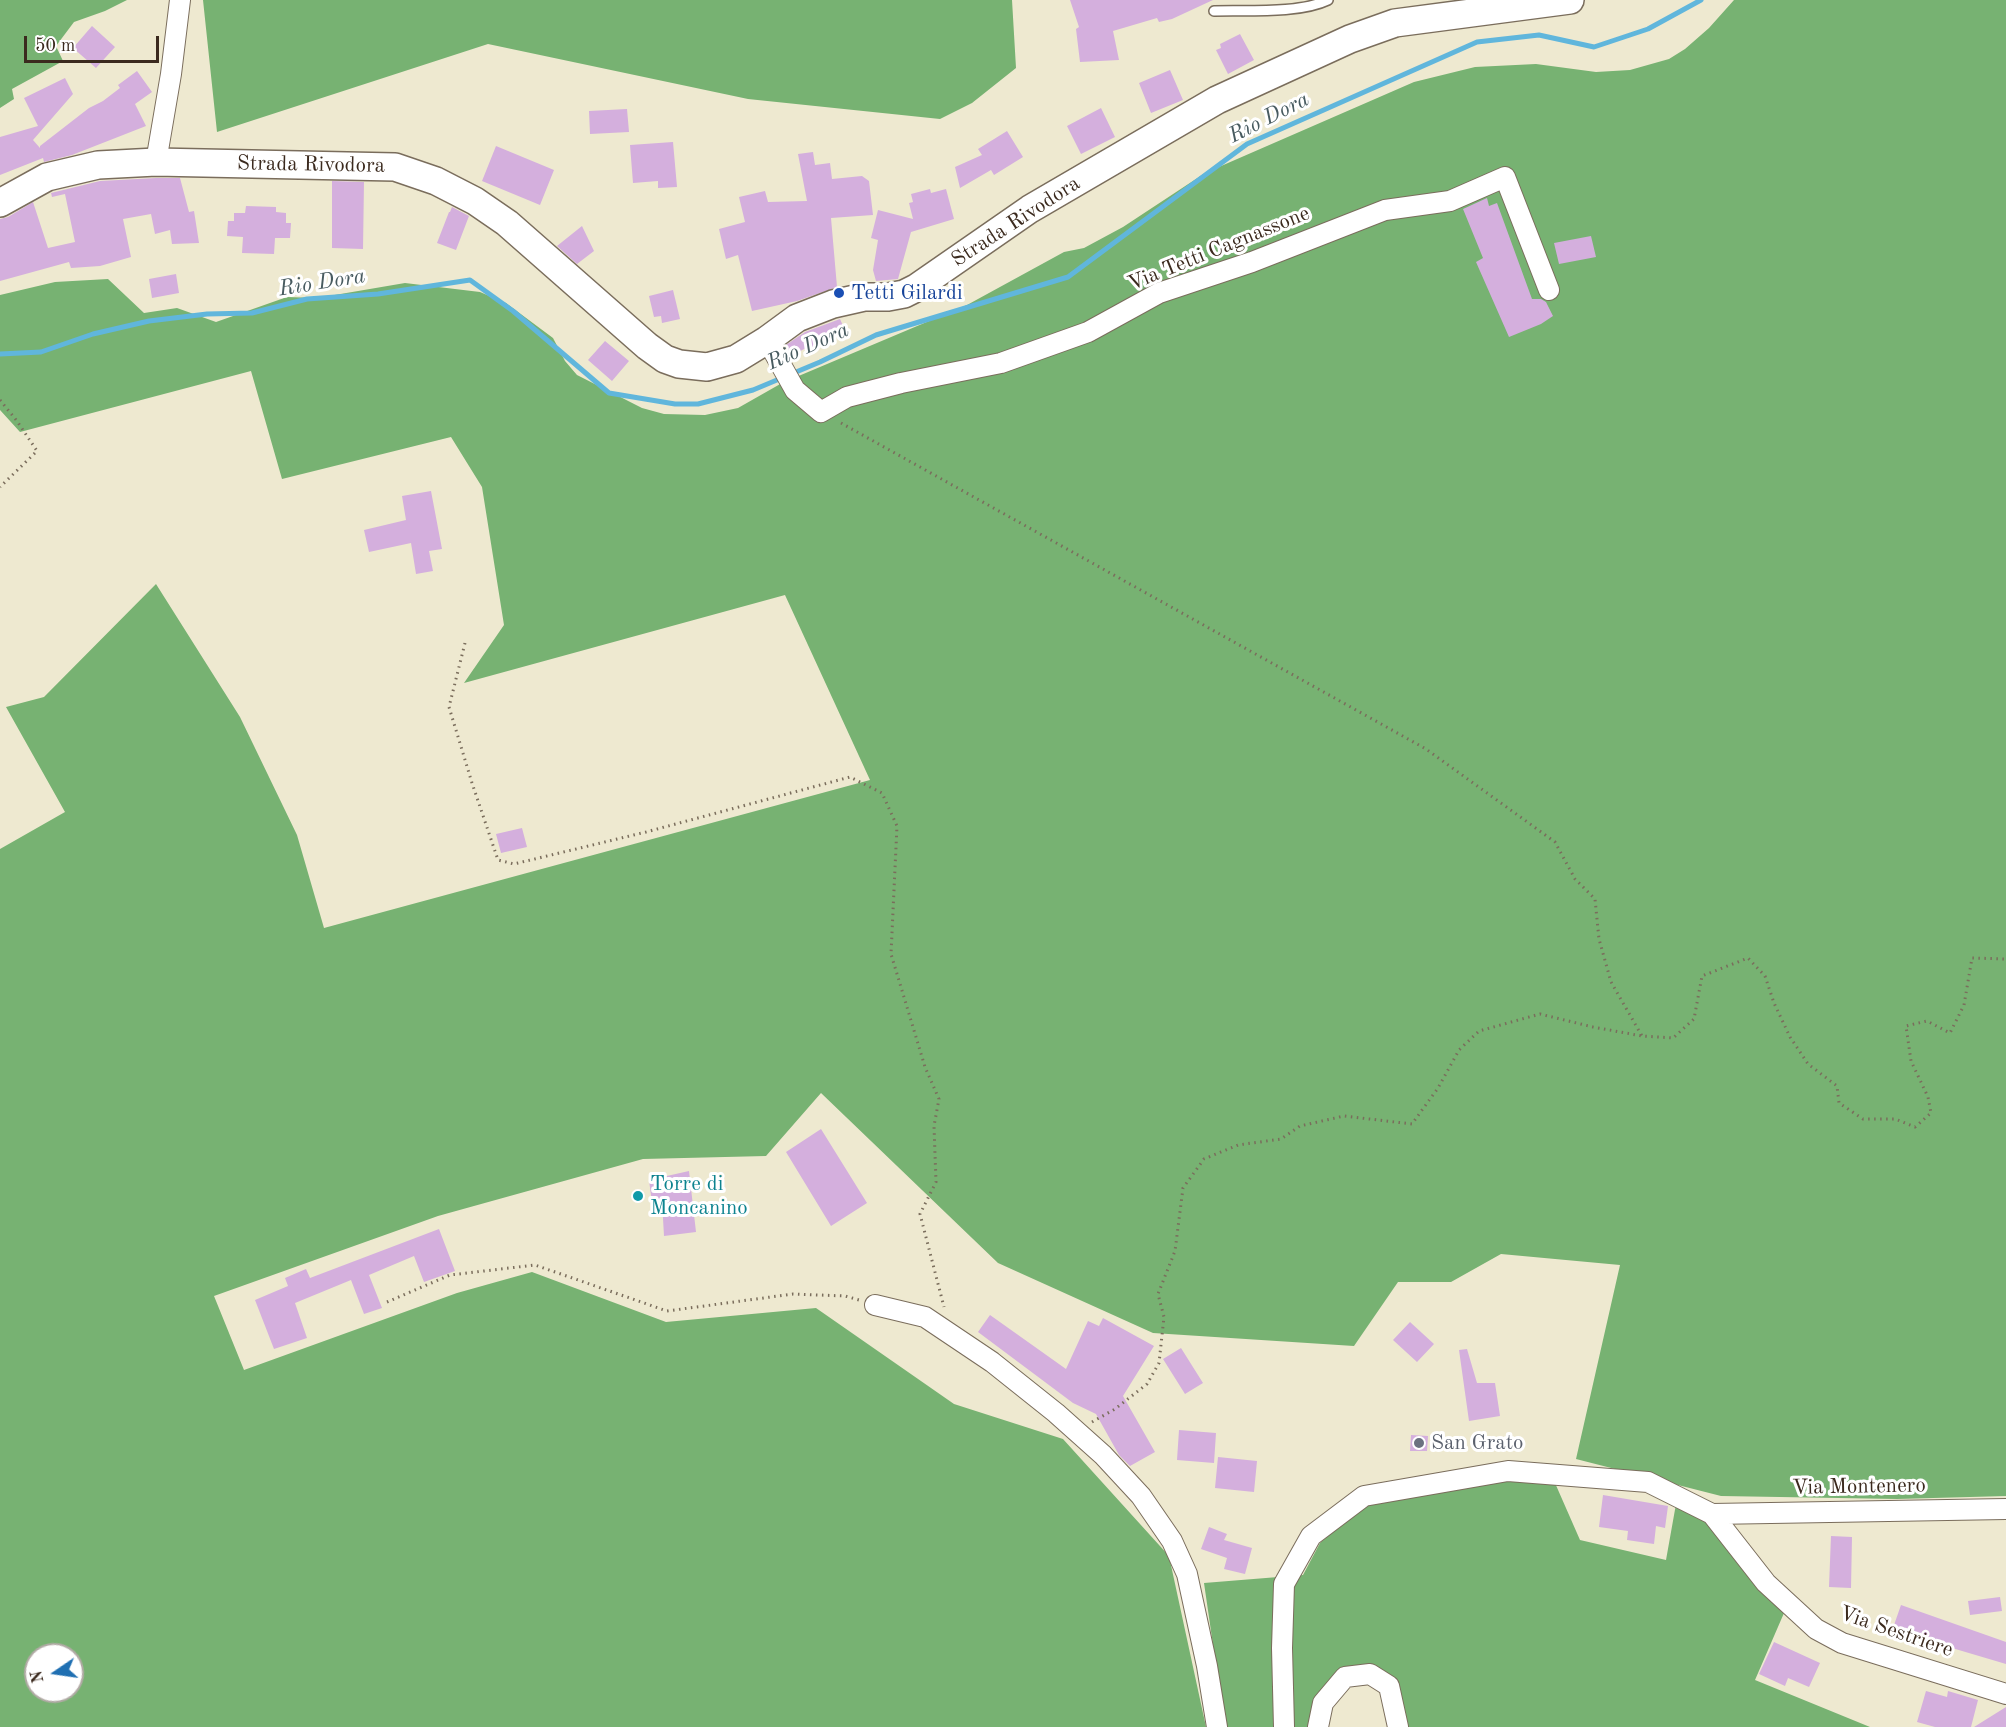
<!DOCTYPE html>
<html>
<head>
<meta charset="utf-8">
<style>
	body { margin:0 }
	#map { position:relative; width:2006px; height:1727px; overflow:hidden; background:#eee9d0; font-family:"Old Standard TT",serif }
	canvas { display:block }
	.north { position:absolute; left:24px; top:1643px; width:60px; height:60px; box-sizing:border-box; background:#fff; border:2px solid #b1aaa5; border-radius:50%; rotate:257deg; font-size:16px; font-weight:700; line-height:24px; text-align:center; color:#3b2a1e }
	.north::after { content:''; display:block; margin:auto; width:21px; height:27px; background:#1f6fb2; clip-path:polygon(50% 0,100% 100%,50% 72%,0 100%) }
	.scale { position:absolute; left:24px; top:36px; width:135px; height:27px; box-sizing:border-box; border:3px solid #3b2a1e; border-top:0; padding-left:8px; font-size:18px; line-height:21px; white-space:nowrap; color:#3b2a1e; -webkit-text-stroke:4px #fff; paint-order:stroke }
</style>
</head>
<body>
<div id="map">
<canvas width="2006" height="1727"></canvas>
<div class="north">N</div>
<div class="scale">50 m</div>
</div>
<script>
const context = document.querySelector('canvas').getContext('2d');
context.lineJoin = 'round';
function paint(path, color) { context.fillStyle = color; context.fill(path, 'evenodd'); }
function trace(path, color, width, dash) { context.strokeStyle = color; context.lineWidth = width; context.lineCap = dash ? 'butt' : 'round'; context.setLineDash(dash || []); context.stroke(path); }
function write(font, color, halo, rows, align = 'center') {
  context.font = font + ' "Old Standard TT",serif'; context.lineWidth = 6; context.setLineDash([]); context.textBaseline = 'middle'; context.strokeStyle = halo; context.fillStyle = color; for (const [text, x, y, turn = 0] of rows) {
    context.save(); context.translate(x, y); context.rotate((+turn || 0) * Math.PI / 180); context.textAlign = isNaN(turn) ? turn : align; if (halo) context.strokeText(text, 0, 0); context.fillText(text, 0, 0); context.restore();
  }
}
paint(new Path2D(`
	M 0,0 L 127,0 L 105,11 L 74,22 L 56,46 L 63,61 L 12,89 L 14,99 L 0,108 Z
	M 203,0 L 1012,0 L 1016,68 L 972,103 L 940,119 L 748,99 L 488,44 L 217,132 Z
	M 1734,0 L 2006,0 L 2006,1496 L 1897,1499 L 1721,1496 L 1576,1459 L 1620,1265 L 1501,1254 L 1451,1282 L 1398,1282 L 1354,1346 L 1153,1333 L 998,1263 L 821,1093 L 766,1156 L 643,1159 L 438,1216 L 214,1296 L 244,1370 L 457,1293 L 532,1272 L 666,1322 L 816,1308 L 954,1404 L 1063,1439 L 1169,1556 L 1206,1727 L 0,1727 L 0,849 L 65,812 L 6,707 L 44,697 L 156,584 L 240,717 L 297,835 L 324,928 L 870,780 L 785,595 L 464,683 L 504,625 L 482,487 L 451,437 L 282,479 L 251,371 L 20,432 L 0,410 L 0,295 L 55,282 L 108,279 L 144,313 L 177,308 L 216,322 L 287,297 L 317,298 L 405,283 L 480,292 L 506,303 L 553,338 L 565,361 L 577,375 L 642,408 L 664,414 L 705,415 L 738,408 L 782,383 L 967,305 L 1064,252 L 1084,248 L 1123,227 L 1205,173 L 1414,82 L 1475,67 L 1536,64 L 1596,72 L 1630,70 L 1669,59 L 1685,49 L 1709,28 ZM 36,1655 L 72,1655 L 72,1691 L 36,1691 Z
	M 1508,1476 L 1555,1483 L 1580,1540 L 1666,1560 L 1676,1504 L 1707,1518 L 1784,1613 L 1755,1680 L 1870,1727 L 1406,1727 L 1394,1680 L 1344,1671 L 1310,1727 L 1225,1727 L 1204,1583 L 1303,1575 L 1320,1543 L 1365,1503 Z`), '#77b272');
trace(new Path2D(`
	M 0,354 L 41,352 L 93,334 L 149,321 L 207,314 L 252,313 L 307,299 L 378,294 L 470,280 L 513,311 L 609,393 L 675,404 L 698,404 L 753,390 L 820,362 L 876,335 L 1068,277 L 1247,144 L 1477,42 L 1539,35 L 1594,47 L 1648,29 L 1701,0`), '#60b6dc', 5);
paint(new Path2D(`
	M 1070,0 L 1213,0 L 1172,19 L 1159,22 L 1157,18 L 1113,31 L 1119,60 L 1080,62 L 1076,29 L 1079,27 Z
	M 92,26 L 115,47 L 96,68 L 73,48 Z
	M 1240,34 L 1254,60 L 1228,74 L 1216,50 L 1221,48 L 1220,44 Z
	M 1170,70 L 1183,100 L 1151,113 L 1139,83 Z
	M 137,71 L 152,92 L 135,104 L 146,126 L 72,155 L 44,162 L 43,158 L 0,175 L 0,137 L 38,126 L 24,98 L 65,78 L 73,94 L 33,140 L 40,148 L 40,146 L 89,108 L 103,101 L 120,88 L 118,85 Z
	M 1101,108 L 1115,137 L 1081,154 L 1067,126 Z
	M 627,109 L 629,132 L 590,134 L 589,111 Z
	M 1007,131 L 1023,157 L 994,175 L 991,170 L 960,188 L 955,167 L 982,155 L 978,149 Z
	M 673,142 L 677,187 L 658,188 L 658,181 L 633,183 L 630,145 Z
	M 496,146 L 554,170 L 540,205 L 482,181 Z
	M 813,152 L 815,165 L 830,163 L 832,179 L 862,176 L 869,181 L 873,215 L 831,218 L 837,287 L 797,301 L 752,311 L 738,255 L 726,259 L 719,229 L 745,222 L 739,197 L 765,191 L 768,202 L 807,201 L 798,154 Z
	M 156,178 L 180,178 L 189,212 L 194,211 L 199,243 L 172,244 L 170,230 L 155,234 L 151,214 L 123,219 L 131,257 L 100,266 L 71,268 L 69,262 L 0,281 L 0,219 L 8,217 L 33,202 L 48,248 L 75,242 L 65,194 L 52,197 L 51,193 L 100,181 Z
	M 332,181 L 364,182 L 363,249 L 332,248 Z
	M 930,189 L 931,193 L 946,189 L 954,219 L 911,232 L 898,279 L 876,281 L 873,270 L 878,240 L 871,238 L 878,210 L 913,219 L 909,203 L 913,202 L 911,194 Z
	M 1487,198 L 1489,206 L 1497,203 L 1532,299 L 1541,299 L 1546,302 L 1553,316 L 1541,324 L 1509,337 L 1476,262 L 1483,258 L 1463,209 Z
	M 246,206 L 276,207 L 276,212 L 286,213 L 286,223 L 291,223 L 290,238 L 275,238 L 274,254 L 242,253 L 243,237 L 227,236 L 228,221 L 234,221 L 234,213 L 245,213 Z
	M 452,207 L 469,216 L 456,250 L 437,243 L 449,212 L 450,212 Z
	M 582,226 L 594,251 L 577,264 L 557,246 Z
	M 1591,236 L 1596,257 L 1559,264 L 1554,243 Z
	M 176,274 L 179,293 L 152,298 L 149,279 Z
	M 673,290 L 680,319 L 662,323 L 661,316 L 654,317 L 649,296 Z
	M 840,319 L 844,328 L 829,335 L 831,340 L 808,352 L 806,348 L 791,356 L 786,345 L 805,332 Z
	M 605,341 L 629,361 L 612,381 L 588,360 Z
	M 431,491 L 442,549 L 429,551 L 433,571 L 416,574 L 411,543 L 369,552 L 364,530 L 406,520 L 402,496 Z
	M 522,828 L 527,847 L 501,853 L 496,834 Z
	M 821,1129 L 867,1203 L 831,1226 L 786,1152 Z
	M 689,1171 L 696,1232 L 664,1236 L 662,1201 L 652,1203 L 649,1180 Z
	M 439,1229 L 455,1271 L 424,1282 L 414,1256 L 369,1275 L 382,1308 L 364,1314 L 351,1280 L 295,1303 L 307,1338 L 274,1349 L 255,1300 L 288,1286 L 285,1278 L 306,1269 L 310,1278 Z
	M 990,1315 L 1066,1369 L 1088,1321 L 1099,1326 L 1103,1318 L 1154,1346 L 1123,1396 L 1155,1452 L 1130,1466 L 1119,1455 L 1096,1414 L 1073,1403 L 978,1332 Z
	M 1410,1322 L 1434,1344 L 1417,1362 L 1393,1340 Z
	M 1181,1348 L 1203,1383 L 1185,1394 L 1163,1359 Z
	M 1467,1349 L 1477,1383 L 1495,1383 L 1500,1416 L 1469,1421 L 1459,1350 Z
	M 1179,1430 L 1216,1433 L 1214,1463 L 1177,1460 Z
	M 1411,1435 L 1428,1436 L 1427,1451 L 1410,1451 Z
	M 1218,1457 L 1257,1461 L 1254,1492 L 1215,1488 Z
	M 1603,1495 L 1668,1506 L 1665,1528 L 1656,1526 L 1654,1544 L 1627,1540 L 1628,1531 L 1599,1527 Z
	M 1209,1527 L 1227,1534 L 1224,1540 L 1252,1548 L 1245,1574 L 1224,1569 L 1227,1558 L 1201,1549 Z
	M 1831,1536 L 1852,1537 L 1851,1588 L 1829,1587 Z
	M 2000,1597 L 2002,1611 L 1970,1615 L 1968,1601 Z
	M 1901,1605 L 2006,1642 L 2006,1664 L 1925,1640 L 1894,1625 Z
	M 1774,1642 L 1820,1663 L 1809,1687 L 1788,1678 L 1785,1686 L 1759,1674 Z
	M 1926,1691 L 1947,1697 L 1948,1691 L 1978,1700 L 1971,1727 L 1935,1727 L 1917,1722 Z
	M 2006,1707 L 2006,1727 L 1974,1727 Z`), '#d4afdd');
const lane = new Path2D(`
	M 1214,11 C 1246,10 1299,14 1328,0`);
const street = new Path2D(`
	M 156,162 L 171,74 L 180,0
	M 767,340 L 795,390 L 821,412 L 847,397 L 901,383 L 1001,363 L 1088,332 L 1159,293 L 1252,262 L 1385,210 L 1450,201 L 1505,177 L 1549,290
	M 875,1305 L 925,1317 L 992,1362 L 1056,1413 L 1103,1455 L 1141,1496 L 1172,1541 L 1187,1574 L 1207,1666 L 1217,1727
	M 1712,1514 L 2006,1509
	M 1284,1727 L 1282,1648 L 1284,1584 L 1311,1536 L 1364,1496 L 1508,1471 L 1648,1482 L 1712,1514 L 1766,1583 L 1816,1629 L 1842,1643 L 2006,1694
	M 1318,1727 L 1323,1703 L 1345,1677 L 1370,1674 L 1389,1686 L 1398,1727`);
const secondary = new Path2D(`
	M 0,203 L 47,177 L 98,165 L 156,162 L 395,167 L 436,181 L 475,201 L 507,223 L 647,346 L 665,359 L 679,364 L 707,367 L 736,359 L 767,340 L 797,318 L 833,304 L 864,297 L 888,297 L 904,294 L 916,288 L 1030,209 L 1217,100 L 1350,39 L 1395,23 L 1570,0`);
trace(lane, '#7a6d5c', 12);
trace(street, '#7a6d5c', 22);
trace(secondary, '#7a6d5c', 30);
trace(new Path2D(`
	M 0,400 L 17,421 L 37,451 L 0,487
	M 841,423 L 1426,749 L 1555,842 L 1575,879 L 1595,899 L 1599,939 L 1611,982 L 1642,1036
	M 465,643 L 449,707 L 472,783 L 498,860 L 514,864 L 646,832 L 850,777 L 882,793 L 897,826 L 891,954 L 925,1067 L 939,1099 L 934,1126 L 936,1182 L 920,1214 L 944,1307
	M 387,1302 L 450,1275 L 535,1265 L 667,1311 L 793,1294 L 845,1296 L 859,1300
	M 1092,1422 L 1115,1409 L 1147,1384 L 1159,1363 L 1164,1317 L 1158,1294 L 1175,1251 L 1183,1188 L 1204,1159 L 1238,1145 L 1281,1139 L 1300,1126 L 1344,1116 L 1412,1124 L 1438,1088 L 1459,1050 L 1479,1031 L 1540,1014 L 1593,1027 L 1642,1036 L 1673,1038 L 1694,1019 L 1702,976 L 1748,958 L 1765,976 L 1774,1003 L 1790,1037 L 1808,1064 L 1837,1086 L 1839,1103 L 1863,1119 L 1895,1119 L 1915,1127 L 1931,1113 L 1928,1097 L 1911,1061 L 1906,1026 L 1927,1021 L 1950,1033 L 1964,1005 L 1972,958 L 2006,959`), '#7a6d5c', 3, [1.5, 4.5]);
trace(lane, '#fff', 9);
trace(street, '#fff', 20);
trace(secondary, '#fff', 27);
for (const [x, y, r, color] of [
	[839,293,6,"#1a4fb4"],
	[638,1196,6,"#0f9aa8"],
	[1419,1443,6,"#6b7280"]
]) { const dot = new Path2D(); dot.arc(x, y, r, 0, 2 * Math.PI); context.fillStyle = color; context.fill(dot); trace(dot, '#fff', 2); }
write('21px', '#3b2a1e', '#fff', [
	["Strada Rivodora",311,165,1],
	["Strada Rivodora",1016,222,-33],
	["Via Tetti Cagnassone",1219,249,-22],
	["Via Montenero",1859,1487,-1],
	["Via Sestriere",1896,1632,19]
]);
write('21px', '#164399', '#fff', [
	["Tetti Gilardi",851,293]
], 'left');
write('21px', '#0d838f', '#fff', [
	["Torre di",650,1184],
	["Moncanino",650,1208]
], 'left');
write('21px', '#5b616d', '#fff', [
	["San Grato",1431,1443]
], 'left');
write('italic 22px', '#485b60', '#fff', [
	["Rio Dora",1269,118,-27],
	["Rio Dora",322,283,-9],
	["Rio Dora",808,347,-24]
]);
</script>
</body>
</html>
